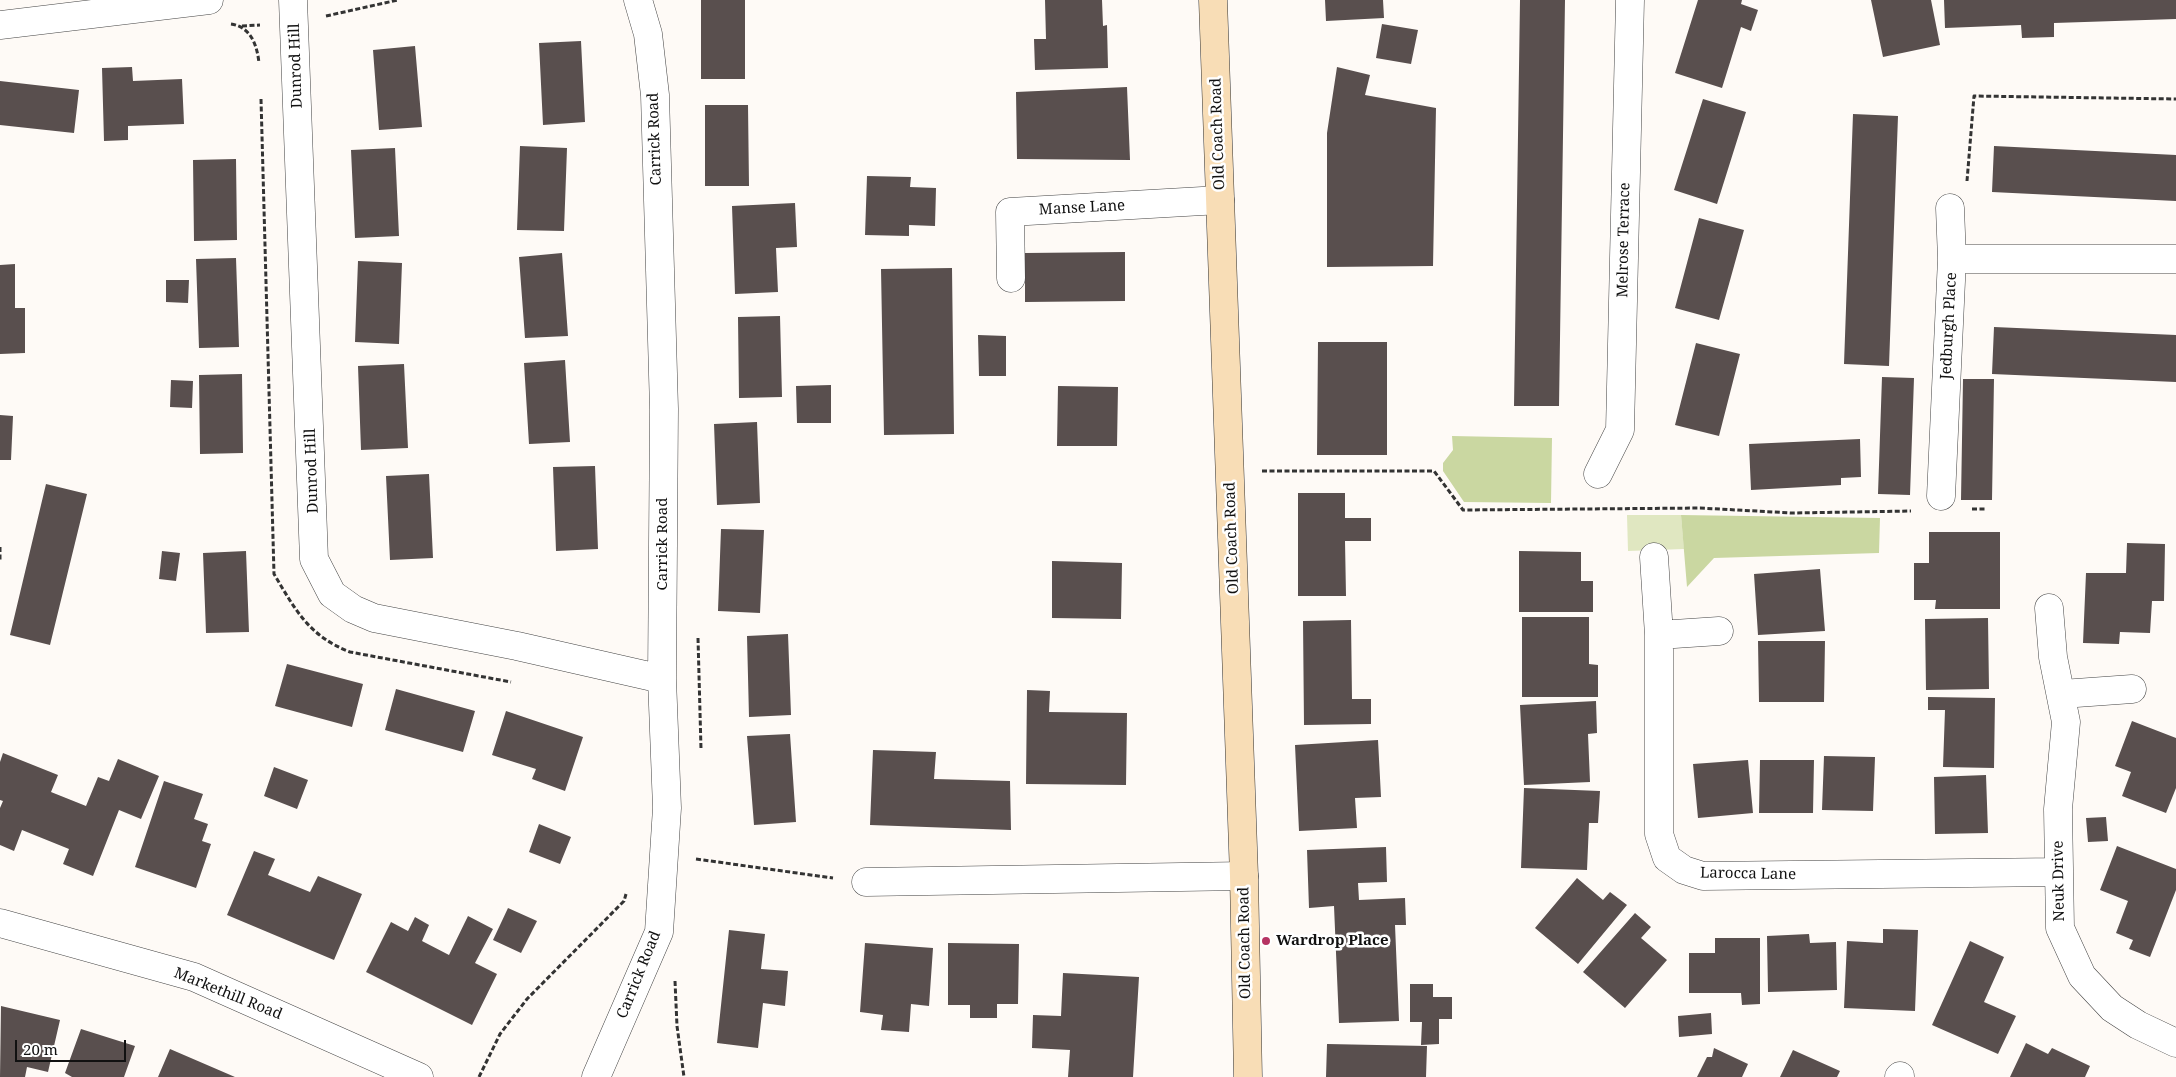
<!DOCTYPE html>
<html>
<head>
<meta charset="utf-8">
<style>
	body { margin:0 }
	#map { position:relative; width:2176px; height:1077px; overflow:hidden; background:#fefaf6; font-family:"Noto Serif",serif }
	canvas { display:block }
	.scale { position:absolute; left:15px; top:1040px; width:111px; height:22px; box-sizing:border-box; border:2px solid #111; border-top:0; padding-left:6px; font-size:15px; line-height:18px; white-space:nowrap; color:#111; -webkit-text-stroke:4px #fff; paint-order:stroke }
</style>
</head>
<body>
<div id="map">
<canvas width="2176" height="1077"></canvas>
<div class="scale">20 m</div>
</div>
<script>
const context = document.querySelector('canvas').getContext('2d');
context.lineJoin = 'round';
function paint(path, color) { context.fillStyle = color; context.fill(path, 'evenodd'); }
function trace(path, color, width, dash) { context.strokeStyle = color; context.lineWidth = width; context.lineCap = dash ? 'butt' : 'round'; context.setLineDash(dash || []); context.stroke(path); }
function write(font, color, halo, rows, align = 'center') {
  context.font = font + ' "Noto Serif",serif'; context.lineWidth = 5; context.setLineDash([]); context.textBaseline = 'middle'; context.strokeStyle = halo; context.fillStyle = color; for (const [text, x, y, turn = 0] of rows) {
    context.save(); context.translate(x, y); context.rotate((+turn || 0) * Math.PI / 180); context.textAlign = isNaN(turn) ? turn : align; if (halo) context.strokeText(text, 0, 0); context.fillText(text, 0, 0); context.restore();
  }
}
paint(new Path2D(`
	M 1627,515 L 1681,515 L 1684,549 L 1628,551 Z`), '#e0e7c1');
paint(new Path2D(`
	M 1452,436 L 1552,438 L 1551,503 L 1464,502 L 1443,471 L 1443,463 L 1453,450 Z
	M 1681,515 L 1880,518 L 1879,553 L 1714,558 L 1687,587 Z`), '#cad7a1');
paint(new Path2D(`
	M 701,0 L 745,0 L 745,79 L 701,79 Z
	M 1045,0 L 1102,0 L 1103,26 L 1107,25 L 1108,68 L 1035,70 L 1034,39 L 1046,39 Z
	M 1325,0 L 1383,0 L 1384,18 L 1326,21 Z
	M 1520,0 L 1565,0 L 1559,406 L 1514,406 Z
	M 1698,0 L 1742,0 L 1741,4 L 1758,10 L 1751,31 L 1741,27 L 1722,88 L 1675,73 Z
	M 1871,0 L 1931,0 L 1940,45 L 1883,57 Z
	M 1944,0 L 2176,0 L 2176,19 L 2054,23 L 2054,37 L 2022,38 L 2021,25 L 1945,28 Z
	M 1382,24 L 1418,30 L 1411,64 L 1376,58 Z
	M 581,41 L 585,122 L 543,125 L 539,43 Z
	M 415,46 L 422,127 L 379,130 L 373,50 Z
	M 132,67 L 133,81 L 182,79 L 184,124 L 128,126 L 128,140 L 104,141 L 102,68 Z
	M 1337,67 L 1370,75 L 1365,95 L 1436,108 L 1433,266 L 1327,267 L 1327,133 Z
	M 0,81 L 79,90 L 74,133 L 0,125 Z
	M 1127,87 L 1130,160 L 1017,159 L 1016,92 Z
	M 1703,99 L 1746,112 L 1717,204 L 1674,190 Z
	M 705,105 L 748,105 L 749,186 L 705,186 Z
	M 1853,114 L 1898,116 L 1889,366 L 1844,364 Z
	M 520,146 L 567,148 L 564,231 L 517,230 Z
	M 1994,146 L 2176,155 L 2176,201 L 1992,192 Z
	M 395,148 L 399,236 L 355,238 L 351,150 Z
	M 236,159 L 237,240 L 194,241 L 193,160 Z
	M 867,176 L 911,177 L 910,187 L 936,188 L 935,226 L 909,225 L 909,236 L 865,235 Z
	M 795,203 L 797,247 L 776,248 L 778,292 L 735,294 L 732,206 Z
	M 1699,218 L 1744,230 L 1719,320 L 1675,308 Z
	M 1125,252 L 1125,301 L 1025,302 L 1025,253 Z
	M 562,253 L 568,336 L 525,338 L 519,257 Z
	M 236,258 L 239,347 L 199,348 L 196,259 Z
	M 358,261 L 402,263 L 399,344 L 355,342 Z
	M 15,264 L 15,308 L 25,308 L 25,353 L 0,354 L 0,265 Z
	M 952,268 L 954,434 L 884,435 L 881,269 Z
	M 166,280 L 189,280 L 188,303 L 166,302 Z
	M 780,316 L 782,397 L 739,398 L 738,317 Z
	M 1994,327 L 2176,335 L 2176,382 L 1992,374 Z
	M 978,335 L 1006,336 L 1006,376 L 979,376 Z
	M 1318,342 L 1387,342 L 1387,455 L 1317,455 Z
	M 1696,343 L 1740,354 L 1719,436 L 1675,425 Z
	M 565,360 L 570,442 L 529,444 L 524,363 Z
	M 404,364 L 408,448 L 361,450 L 358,366 Z
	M 242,374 L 243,453 L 200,454 L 199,375 Z
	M 1882,377 L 1914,378 L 1910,495 L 1878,494 Z
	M 1963,379 L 1994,379 L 1992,500 L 1961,500 Z
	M 171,380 L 193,381 L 192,408 L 170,407 Z
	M 831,385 L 831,423 L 797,423 L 796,386 Z
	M 1058,386 L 1118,387 L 1117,446 L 1057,446 Z
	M 0,415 L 13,416 L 11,460 L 0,460 Z
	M 757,422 L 760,503 L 717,505 L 714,424 Z
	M 1860,439 L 1861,477 L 1841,478 L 1841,485 L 1751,490 L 1749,444 Z
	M 595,466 L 598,549 L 556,551 L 553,467 Z
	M 429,474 L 433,558 L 390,560 L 386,476 Z
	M 46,484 L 87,494 L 50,645 L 10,635 Z
	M 1298,493 L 1345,493 L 1345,518 L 1371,518 L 1371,541 L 1345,541 L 1346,596 L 1298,596 Z
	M 721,529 L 764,530 L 760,613 L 718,611 Z
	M 1929,532 L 2000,532 L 2000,609 L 1935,609 L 1936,600 L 1914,600 L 1914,563 L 1929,563 Z
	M 2127,543 L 2165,544 L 2164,601 L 2152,601 L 2150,633 L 2120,632 L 2119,644 L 2083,643 L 2086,573 L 2126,573 Z
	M 162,551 L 180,553 L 176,581 L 159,579 Z
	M 246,551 L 249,632 L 206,633 L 203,553 Z
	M 1519,551 L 1581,552 L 1581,581 L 1593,581 L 1593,612 L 1519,612 Z
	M 1052,561 L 1122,563 L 1121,619 L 1052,618 Z
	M 1820,569 L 1825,631 L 1758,635 L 1754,574 Z
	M 1522,617 L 1589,617 L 1589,664 L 1598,665 L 1598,697 L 1522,697 Z
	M 1988,618 L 1989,689 L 1926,690 L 1925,619 Z
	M 1351,620 L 1352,699 L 1371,699 L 1371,724 L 1304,725 L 1303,621 Z
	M 788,634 L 791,715 L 749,717 L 747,636 Z
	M 1758,641 L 1825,641 L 1824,702 L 1759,702 Z
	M 287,664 L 363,684 L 352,727 L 275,706 Z
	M 396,689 L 475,711 L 463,752 L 385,730 Z
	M 1027,690 L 1050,691 L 1049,712 L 1127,713 L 1126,785 L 1026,784 Z
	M 1928,697 L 1995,698 L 1994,768 L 1943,767 L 1945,710 L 1928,710 Z
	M 1596,701 L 1597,733 L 1588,734 L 1590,782 L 1524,785 L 1520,705 Z
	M 506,711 L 583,737 L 565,791 L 532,779 L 536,769 L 492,755 Z
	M 2132,721 L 2176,738 L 2176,788 L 2166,813 L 2122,796 L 2131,772 L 2115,766 Z
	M 790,734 L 796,822 L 754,825 L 747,736 Z
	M 1378,740 L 1381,797 L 1355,798 L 1357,828 L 1299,831 L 1295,745 Z
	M 873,750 L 936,752 L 934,779 L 1010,781 L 1011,830 L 870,825 Z
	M 3,753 L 58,775 L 51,792 L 86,806 L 98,777 L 109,781 L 118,759 L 159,776 L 141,819 L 119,810 L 93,876 L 63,864 L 69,849 L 22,830 L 14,851 L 0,845 L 0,808 L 3,801 L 0,800 L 0,762 Z
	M 1824,756 L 1875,757 L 1873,811 L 1822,810 Z
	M 1748,760 L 1753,813 L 1698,818 L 1693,764 Z
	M 1760,760 L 1814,760 L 1813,813 L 1759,813 Z
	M 274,767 L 308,780 L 297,809 L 264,796 Z
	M 1986,775 L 1988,833 L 1935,834 L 1934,777 Z
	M 164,781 L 203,794 L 194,819 L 208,824 L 202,841 L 211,844 L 196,888 L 135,867 Z
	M 1524,788 L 1600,791 L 1598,823 L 1589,823 L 1587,870 L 1521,868 Z
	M 2106,817 L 2108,841 L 2088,842 L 2086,818 Z
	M 539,824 L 571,837 L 560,864 L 529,852 Z
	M 2117,846 L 2176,869 L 2176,890 L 2150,957 L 2129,949 L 2133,940 L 2116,933 L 2128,901 L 2100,890 Z
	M 1386,847 L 1387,882 L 1358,883 L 1359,900 L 1405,898 L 1406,925 L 1395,925 L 1399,1021 L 1339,1023 L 1334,906 L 1309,908 L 1307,850 Z
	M 254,851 L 275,859 L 268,875 L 310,892 L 318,876 L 362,894 L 334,960 L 227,915 Z
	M 1577,878 L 1603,900 L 1610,892 L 1627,905 L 1578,964 L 1535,928 Z
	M 508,908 L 537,921 L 521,953 L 493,940 Z
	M 1635,913 L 1651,927 L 1641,938 L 1667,960 L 1625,1008 L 1583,972 Z
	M 468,916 L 493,929 L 475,963 L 497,974 L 472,1025 L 366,972 L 391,922 L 408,931 L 415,917 L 429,925 L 422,941 L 449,955 Z
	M 1883,929 L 1918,930 L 1915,1011 L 1844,1008 L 1847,941 L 1883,943 Z
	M 729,930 L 765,934 L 761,969 L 788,971 L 785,1006 L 763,1003 L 758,1048 L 717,1043 Z
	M 1809,934 L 1810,943 L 1836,942 L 1837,990 L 1768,992 L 1767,936 Z
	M 1715,938 L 1760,938 L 1760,1004 L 1742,1005 L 1741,993 L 1689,993 L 1689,953 L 1715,953 Z
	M 1970,941 L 2004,957 L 1984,1002 L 2016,1016 L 1998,1054 L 1932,1025 Z
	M 865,943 L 933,948 L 929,1006 L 911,1004 L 909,1032 L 881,1030 L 883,1015 L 860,1012 Z
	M 948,943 L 1019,944 L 1018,1004 L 997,1004 L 997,1018 L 970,1018 L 970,1005 L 948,1005 Z
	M 1063,973 L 1139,977 L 1133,1077 L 1068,1077 L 1070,1050 L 1032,1048 L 1033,1015 L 1061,1016 Z
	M 1410,984 L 1433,984 L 1433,997 L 1452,997 L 1452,1019 L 1439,1019 L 1439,1044 L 1421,1045 L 1422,1022 L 1410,1022 Z
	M 1,1006 L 60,1020 L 48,1072 L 27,1067 L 25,1077 L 0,1077 Z
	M 1711,1013 L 1712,1034 L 1679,1037 L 1678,1016 Z
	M 81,1029 L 135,1046 L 124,1077 L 72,1077 L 65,1073 Z
	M 2026,1043 L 2048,1054 L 2052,1048 L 2090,1066 L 2085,1077 L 2010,1077 Z
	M 1327,1044 L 1427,1046 L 1426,1077 L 1326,1077 Z
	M 1714,1048 L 1748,1064 L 1742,1077 L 1697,1077 L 1707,1057 L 1712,1057 Z
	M 170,1049 L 235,1077 L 158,1077 Z
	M 1793,1050 L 1840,1071 L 1837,1077 L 1780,1077 Z`), '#594f4e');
const street = new Path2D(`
	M 293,0 L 314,559 L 332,594 L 353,609 L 374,618 L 517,646 L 662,679
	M 0,25 L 209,0
	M 1950,208 L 1952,259
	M 1011,278 L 1010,212 L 1220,200
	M 1598,474 L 1620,430 L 1630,0
	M 1941,496 L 1952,259 L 2176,259
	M 1654,557 L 1659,635 L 1659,834 L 1667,858 L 1684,870 L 1703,876 L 2058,872
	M 2049,608 L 2053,657 L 2066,722 L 2058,809 L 2060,928 L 2082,976 L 2112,1008 L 2138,1025 L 2176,1043
	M 1659,635 L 1719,631
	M 2062,694 L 2132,689
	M 866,882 L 1244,876
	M 0,923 L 194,977 L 419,1077
	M 596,1077 L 659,932 L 667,808 L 662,679 L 664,409 L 655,95 L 648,34 L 638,0
	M 1899,1077 L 1900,1076`);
const secondary = new Path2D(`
	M 1213,0 L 1244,876 L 1248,1077`);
trace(street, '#444', 29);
trace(secondary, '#333', 29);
trace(new Path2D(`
	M 326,16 L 398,0
	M 231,24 C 251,27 257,45 259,63
	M 242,26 L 260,25
	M 261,99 L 274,574 C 296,611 309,636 350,652 L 511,682
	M 1967,181 L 1974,96 L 2176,99
	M 1262,471 L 1434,471 L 1463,510 L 1700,508 L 1792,513 L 1911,511
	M 1972,509 L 1987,509
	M 0,547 L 0,561
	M 698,638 L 701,749
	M 696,859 L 833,878
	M 675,981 L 677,1026 L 684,1077
	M 479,1077 L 500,1034 L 527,999 L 624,901 L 626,894`), '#333', 3, [5, 2.5]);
trace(street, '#fff', 28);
trace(secondary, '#f8ddb6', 28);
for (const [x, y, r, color] of [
	[1266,941,5,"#b63362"]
]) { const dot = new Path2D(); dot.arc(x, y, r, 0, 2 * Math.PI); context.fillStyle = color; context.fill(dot); trace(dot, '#fff', 2); }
write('15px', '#111', '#fff', [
	["Dunrod Hill",296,66,-92],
	["Old Coach Road",1218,134,-92],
	["Carrick Road",655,139,-92],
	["Manse Lane",1082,208,-3],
	["Melrose Terrace",1624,240,-89],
	["Jedburgh Place",1949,326,-87],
	["Dunrod Hill",312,471,-92],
	["Old Coach Road",1232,538,-92],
	["Carrick Road",663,544,-90],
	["Larocca Lane",1748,874,1],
	["Neuk Drive",2059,881,-91],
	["Old Coach Road",1245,943,-91],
	["Carrick Road",639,975,-68],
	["Markethill Road",228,994,22]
]);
write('bold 15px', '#111', '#fff', [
	["Wardrop Place",1276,941]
], 'left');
</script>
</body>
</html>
